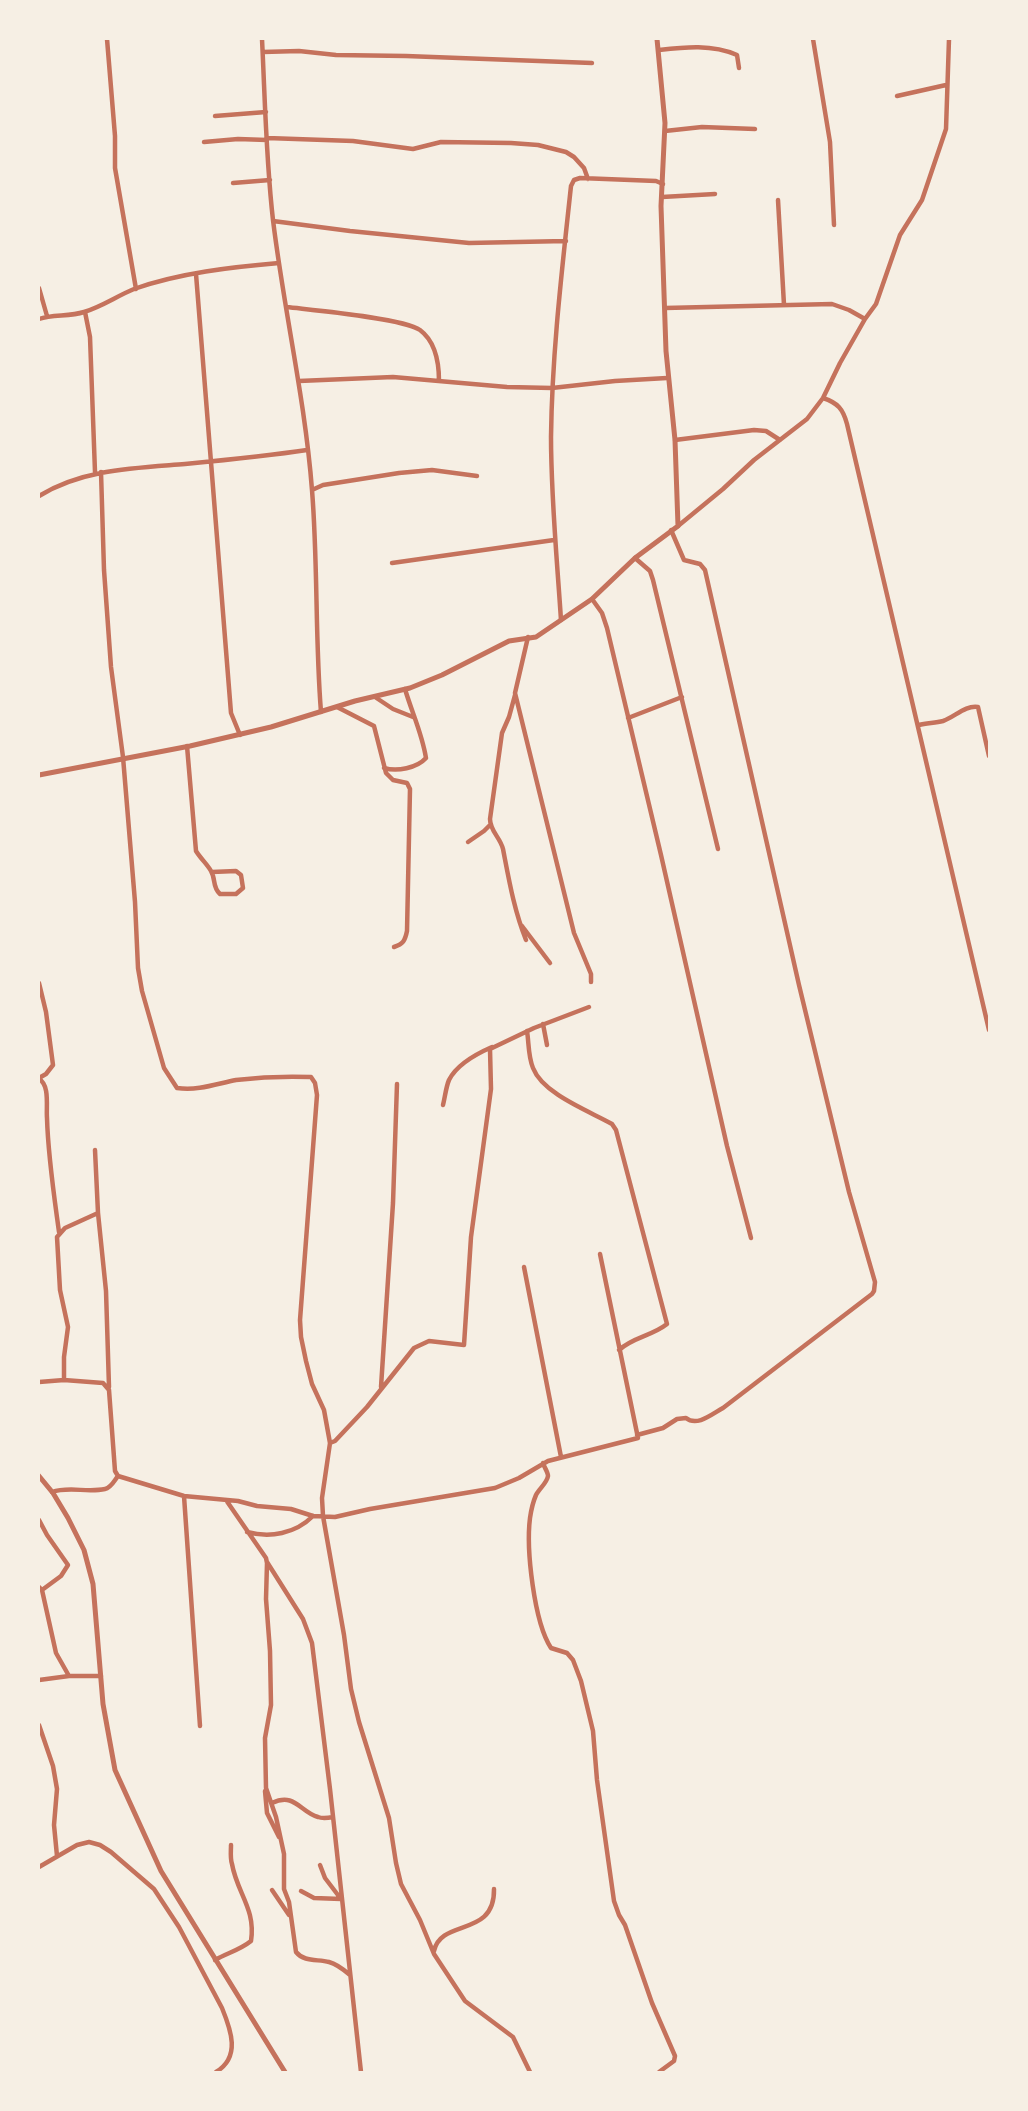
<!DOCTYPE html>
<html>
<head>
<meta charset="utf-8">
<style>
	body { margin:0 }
	#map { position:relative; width:1028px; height:2111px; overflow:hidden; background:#f6efe4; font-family:Manrope,sans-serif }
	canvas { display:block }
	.frame { position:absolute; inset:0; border:40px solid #f6efe4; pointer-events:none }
</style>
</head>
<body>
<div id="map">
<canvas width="1028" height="2111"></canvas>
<div class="frame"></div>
</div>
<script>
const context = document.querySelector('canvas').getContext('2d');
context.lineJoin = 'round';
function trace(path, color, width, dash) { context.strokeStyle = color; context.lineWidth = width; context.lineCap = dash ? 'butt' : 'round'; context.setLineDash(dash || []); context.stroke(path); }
trace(new Path2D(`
	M 107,39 L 115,136 L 115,168 L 136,289
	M 262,39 C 265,99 266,160 273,220 C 284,311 305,399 312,490 C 318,564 315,638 321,712
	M 813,39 L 830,142 L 834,225
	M 659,50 C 685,47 712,44 737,55 L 739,68
	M 263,52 L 299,51 L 336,55 L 406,56 L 592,63
	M 897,96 L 946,85
	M 215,116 L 266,112
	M 665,131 L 702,127 L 755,129
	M 267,138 L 353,141 L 413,149 L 441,142 L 511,143 L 538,145 L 566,152 L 574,157 L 584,168 L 588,179
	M 204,142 L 238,139 L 267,140
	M 233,183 L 270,180
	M 662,197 L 715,194
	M 778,200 L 784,305
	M 273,221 L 350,231 L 469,243 L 566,241
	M 196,274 L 231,713 L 240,735
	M 39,288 L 47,316
	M 287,307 C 312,310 403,318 420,330 C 436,342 439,363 439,381
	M 665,308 L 832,304 L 849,310 L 865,319
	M 85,312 L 90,337 L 95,472
	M 39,319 C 53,314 69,317 84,312 C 101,307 117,296 134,289 C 179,273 232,267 279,263
	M 299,381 L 393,377 L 507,387 L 552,388 L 615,381 L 667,378
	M 823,398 C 838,403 843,409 847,424 L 989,1030
	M 675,440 L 754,430 L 766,431 L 780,440
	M 101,472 L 104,570 L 111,667 L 123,757 L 135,902 L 138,968 L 142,991 L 164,1068 L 177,1088 C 198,1091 216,1084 236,1080 C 261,1077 286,1076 311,1077 L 315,1083 L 317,1095 L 300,1320 L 301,1337 L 306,1361 L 312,1384 L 324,1410 L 330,1443 L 335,1441 L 367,1407 L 414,1348 L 429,1341 L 464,1345 L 471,1237 L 491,1089 L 490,1049 L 534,1028 L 589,1007
	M 312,490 L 323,485 L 399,473 L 432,470 L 477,476
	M 39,496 C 83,469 135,468 185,464 C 226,460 267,456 307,450
	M 678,526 L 723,489 L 754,460 L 807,419 L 823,398 L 840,363 L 865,319 L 876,304 L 900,235 L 922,200 L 946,129 L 949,39
	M 635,558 L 650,571 L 653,580 L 718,849
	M 392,563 L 554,540
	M 592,599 L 602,613 L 607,628 L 661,855 L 727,1146 L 751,1238
	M 561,620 C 557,559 551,498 551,437 C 552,353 562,270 571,186 L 574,180 L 580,178 L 656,181 L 663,184
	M 528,637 L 515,693 L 574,933 L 591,974 L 591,982
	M 515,695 L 509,717 L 502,733 L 490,819 C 490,831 500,837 503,849 C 509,880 514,910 526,940
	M 375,697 L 393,709 L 413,717
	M 337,707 L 374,726 L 386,773 L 393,780 L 407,783 L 410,789 L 407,931 C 405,941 403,944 394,947
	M 628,718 L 682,697
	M 919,725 C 926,723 935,723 943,721 C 955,717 965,705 978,707 L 989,756
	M 187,746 L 196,851 C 201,859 207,864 211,871 C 216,879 212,887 220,894 L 236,894 L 243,888 L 241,875 L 236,871 L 212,872
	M 384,768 C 397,772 417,768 426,758 C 422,733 412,713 405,689
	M 468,842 L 484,831 L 490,825
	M 522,926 L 550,963
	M 39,983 L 46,1012 L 53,1065 L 46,1074 L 39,1078
	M 543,1024 L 547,1045
	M 527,1031 C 529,1043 528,1056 533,1068 C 543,1094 589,1111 612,1124 L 616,1130 L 667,1324 C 652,1336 633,1337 619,1350
	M 39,1079 C 50,1085 46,1107 47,1118 C 48,1156 54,1195 59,1232
	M 443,1105 C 445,1097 446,1087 449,1080 C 457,1064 476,1054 492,1047
	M 98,1213 L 106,1291 L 109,1387
	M 524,1267 L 561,1457
	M 64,1380 L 64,1357 L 68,1327 L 60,1290 L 57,1237 L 65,1228 L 98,1213 L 95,1150
	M 39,1382 L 64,1380 L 103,1383 L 109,1390 L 115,1471 L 118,1476 L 184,1496 L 238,1501 L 257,1506 L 291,1509 L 313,1516 L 335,1517 L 370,1509 L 495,1488 L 519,1478 L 548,1461 L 638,1438 L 600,1254
	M 381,1387 L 393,1203 L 397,1084
	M 637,1435 L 663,1428 L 677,1419 L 686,1418 C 697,1427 712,1414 723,1408 L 872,1294 L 874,1291 L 875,1282 L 849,1192 L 799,985 L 705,570 L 700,564 L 684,560 L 671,530
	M 330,1443 L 322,1498 L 323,1516 L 344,1635 L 351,1689 L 359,1722 L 389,1818 L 396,1863 L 401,1884 L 420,1920 L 434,1954 L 465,2001 L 513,2037 L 530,2072
	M 543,1463 C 544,1467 548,1472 548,1476 C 547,1483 539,1489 536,1495 C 533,1502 531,1511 530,1518 C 526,1549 534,1622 551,1648 L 567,1653 L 573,1660 L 581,1681 L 593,1731 L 597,1780 L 614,1901 L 619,1915 L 625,1925 L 652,2003 L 675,2056 L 674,2061 L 659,2072
	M 52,1492 C 69,1486 87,1493 105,1489 C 111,1488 114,1481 118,1476
	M 184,1496 L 200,1726
	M 226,1500 L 266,1558 L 267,1563 L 266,1599 L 270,1651 L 271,1705 L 265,1738 L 266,1788 L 276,1817 L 284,1854 L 284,1889 L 289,1902 L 296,1952 C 304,1962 317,1959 329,1962 C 337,1964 343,1969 350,1975
	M 39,1520 L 47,1535 L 68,1565 L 61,1576 L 42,1590
	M 247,1532 C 270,1538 295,1534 313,1516
	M 267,1562 L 303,1619 L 312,1643 L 330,1789 L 361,2072
	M 39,1587 L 42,1590 L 56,1653 L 69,1676
	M 39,1680 L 69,1676 L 101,1676
	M 39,1725 L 53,1766 L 57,1789 L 54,1825 L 57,1856
	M 265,1791 L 267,1813 L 279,1837
	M 272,1803 C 295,1792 300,1812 318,1817 C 323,1819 328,1818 333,1817
	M 320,1865 L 325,1878 L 341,1899
	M 39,1867 L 77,1845 L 89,1842 L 100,1845 L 111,1852 L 154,1889 L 179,1927 L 222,2008 C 231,2030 241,2057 216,2072
	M 272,1890 L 289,1915
	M 301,1891 L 314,1898 L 341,1899
	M 434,1951 C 441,1918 495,1938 494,1889
	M 215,1960 C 227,1953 240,1950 251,1941 C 256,1909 237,1893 232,1864 C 230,1858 231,1851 231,1845`), '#c5725c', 4.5);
trace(new Path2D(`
	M 39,775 L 190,746 L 271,727 L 355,701 L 410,688 L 442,675 L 509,641 L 536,637 L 592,599 L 635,558 L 678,526 L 675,440 L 666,351 L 661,206 L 665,123 L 657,39
	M 39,1476 L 53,1493 L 68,1518 L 84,1550 L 93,1584 L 103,1704 L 115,1770 L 161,1871 L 285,2072`), '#c5725c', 5);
</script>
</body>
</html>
